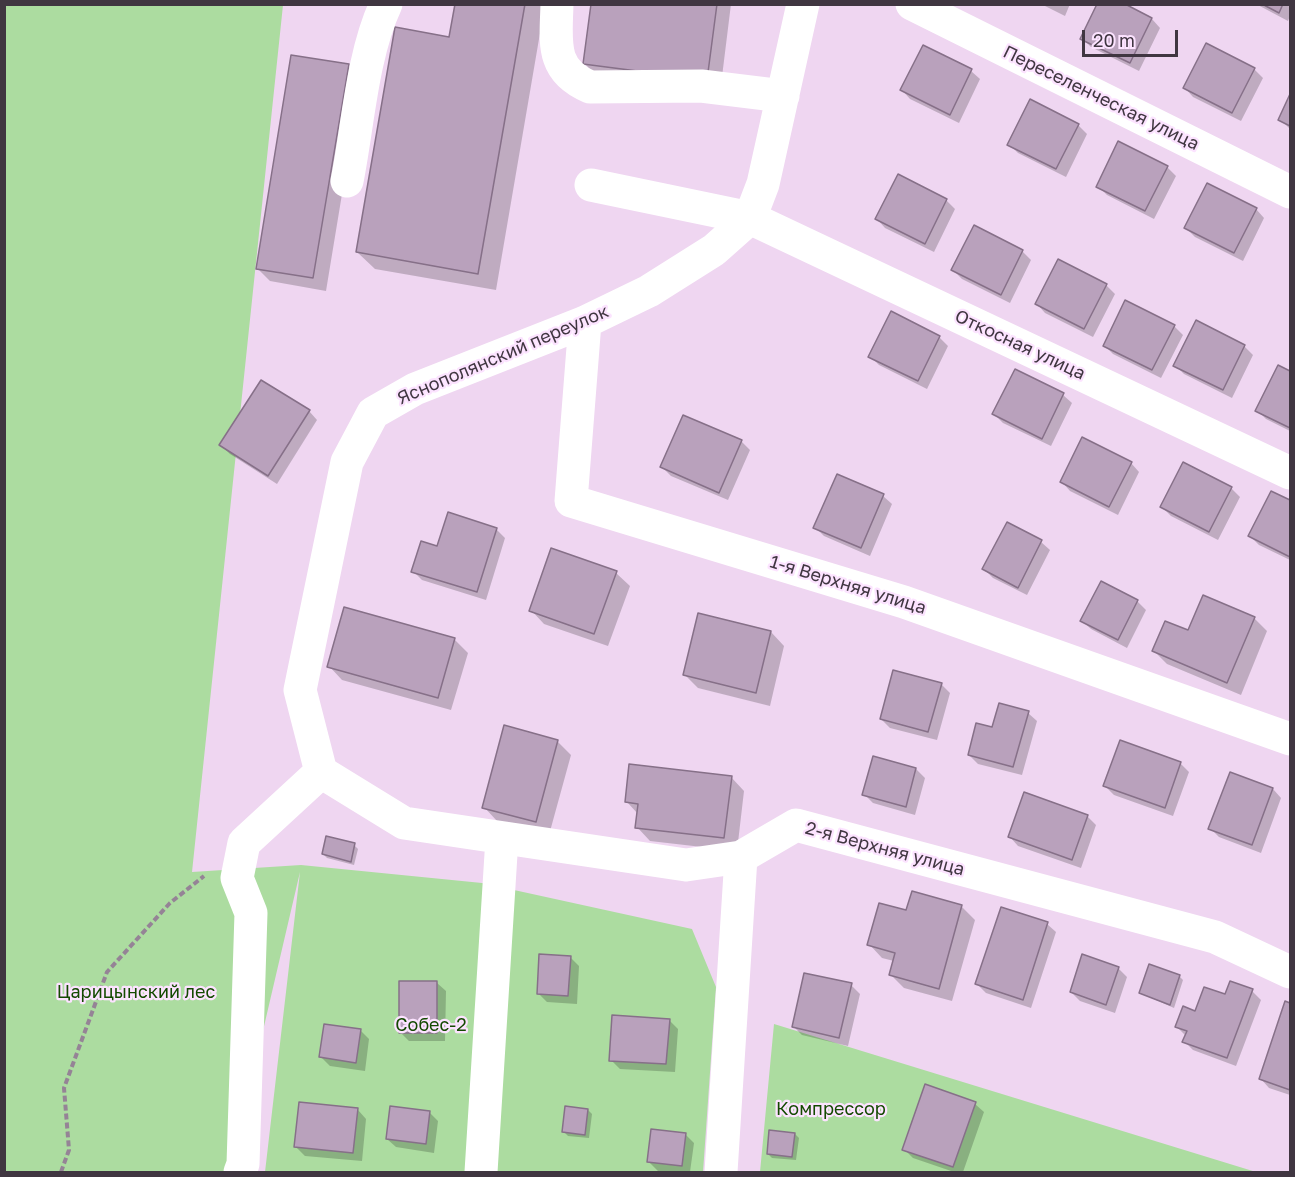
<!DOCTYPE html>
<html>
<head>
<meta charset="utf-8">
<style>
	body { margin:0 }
	#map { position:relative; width:1295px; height:1177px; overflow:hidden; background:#efd6f1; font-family:"Golos Text",sans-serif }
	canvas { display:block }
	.frame { position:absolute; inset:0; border:6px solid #403641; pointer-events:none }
	.scale { position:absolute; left:1082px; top:30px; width:96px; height:27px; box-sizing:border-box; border:3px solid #403641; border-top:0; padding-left:8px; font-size:18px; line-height:21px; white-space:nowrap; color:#403641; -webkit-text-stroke:4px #fce3ff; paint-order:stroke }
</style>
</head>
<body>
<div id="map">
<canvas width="1295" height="1177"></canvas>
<div class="frame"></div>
<div class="scale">20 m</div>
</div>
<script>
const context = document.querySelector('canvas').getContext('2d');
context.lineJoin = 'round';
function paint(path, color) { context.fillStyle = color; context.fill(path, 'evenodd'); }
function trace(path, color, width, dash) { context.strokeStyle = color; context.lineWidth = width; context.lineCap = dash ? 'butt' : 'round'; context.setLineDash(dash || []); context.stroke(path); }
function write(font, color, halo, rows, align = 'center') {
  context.font = font + ' "Golos Text",sans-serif'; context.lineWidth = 4.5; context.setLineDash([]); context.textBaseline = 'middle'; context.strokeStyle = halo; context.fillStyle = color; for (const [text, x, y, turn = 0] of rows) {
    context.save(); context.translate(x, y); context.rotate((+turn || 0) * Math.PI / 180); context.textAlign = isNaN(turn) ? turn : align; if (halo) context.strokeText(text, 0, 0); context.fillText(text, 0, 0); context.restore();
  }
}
paint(new Path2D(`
	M 5,5 L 283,5 L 192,872 L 301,865 L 482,883 L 692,929 L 716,987 L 703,1172 L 265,1172 L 300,872 L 230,1172 L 5,1172 Z
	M 774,1024 L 1256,1172 L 760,1172 Z`), '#acdca0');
paint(new Path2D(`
	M 456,4 L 545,4 L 496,290 L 375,269 L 357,252 L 451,38 Z
	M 593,4 L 731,4 L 720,93 L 598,77 L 585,64 Z
	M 1041,4 L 1070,4 L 1065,16 Z
	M 1122,4 L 1152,19 L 1160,28 L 1139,71 L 1091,47 L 1082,38 Z
	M 1256,4 L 1290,4 L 1290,16 L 1288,21 Z
	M 924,47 L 971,71 L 980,79 L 959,123 L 910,99 L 902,90 Z
	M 348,66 L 361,79 L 326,291 L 270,281 L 257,268 Z
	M 1254,69 L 1263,78 L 1241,121 L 1193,97 L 1185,88 Z
	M 1290,97 L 1290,129 L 1280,119 Z
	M 1030,101 L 1079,126 L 1087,134 L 1066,177 L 1018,153 L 1009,144 Z
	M 1167,167 L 1176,176 L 1154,219 L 1107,195 L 1098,186 Z
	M 946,200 L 955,209 L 934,252 L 885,228 L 877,219 Z
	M 1256,209 L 1264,218 L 1243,261 L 1195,237 L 1186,228 Z
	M 1022,251 L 1031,260 L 1010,303 L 962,279 L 953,270 Z
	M 1106,285 L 1115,294 L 1093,337 L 1045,313 L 1037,304 Z
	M 1174,326 L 1183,335 L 1161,378 L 1113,354 L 1105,346 Z
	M 939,337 L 948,346 L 927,389 L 879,365 L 870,356 Z
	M 1244,346 L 1253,355 L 1232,398 L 1184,374 L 1175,365 Z
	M 1279,367 L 1290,373 L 1290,431 L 1266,419 L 1257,410 Z
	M 1016,371 L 1063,395 L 1072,403 L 1051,446 L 1003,423 L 994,414 Z
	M 309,411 L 317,420 L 277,484 L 230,454 L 221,445 Z
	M 741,441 L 750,450 L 728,500 L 671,476 L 662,467 Z
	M 1131,463 L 1139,472 L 1118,515 L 1070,491 L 1062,482 Z
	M 1231,488 L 1240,497 L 1218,540 L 1171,516 L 1162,507 Z
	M 1272,493 L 1290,502 L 1290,560 L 1259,545 L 1250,536 Z
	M 883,496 L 892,504 L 870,556 L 824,536 L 815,527 Z
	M 1007,524 L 1041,542 L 1050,550 L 1027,595 L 993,578 L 984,569 Z
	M 496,529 L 505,538 L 486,600 L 422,580 L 413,571 L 438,548 Z
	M 616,573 L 630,586 L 608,646 L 544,624 L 531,610 Z
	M 1137,601 L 1146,610 L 1127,648 L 1091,629 L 1082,621 Z
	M 699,615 L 771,632 L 784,646 L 770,706 L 698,688 L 685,675 Z
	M 1254,618 L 1267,631 L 1241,695 L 1167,664 L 1154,651 L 1189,632 Z
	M 454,639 L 468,653 L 451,710 L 342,680 L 329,666 Z
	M 941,684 L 950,693 L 937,740 L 890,728 L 881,719 Z
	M 1028,713 L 1037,721 L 1022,775 L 978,764 L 969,755 L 993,729 Z
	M 557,741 L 571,755 L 549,835 L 497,821 L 484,807 Z
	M 874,758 L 916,769 L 925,778 L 915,815 L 873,803 L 864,794 Z
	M 1180,763 L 1189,772 L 1173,816 L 1114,795 L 1105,786 Z
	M 1230,774 L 1273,789 L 1281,798 L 1261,853 L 1219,837 L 1210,828 Z
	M 731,777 L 744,791 L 737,851 L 650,841 L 637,827 L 638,814 L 627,802 Z
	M 1087,816 L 1096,825 L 1081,868 L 1018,846 L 1010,837 Z
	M 354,845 L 358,849 L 354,865 L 327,858 L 323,854 Z
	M 961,906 L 975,920 L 952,1001 L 904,988 L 891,975 L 894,961 L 882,958 L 869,944 L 907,912 Z
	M 1047,924 L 1056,932 L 1031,1008 L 986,993 L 977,984 Z
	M 570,957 L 579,966 L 577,1004 L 547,1002 L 538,993 Z
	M 1118,968 L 1127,977 L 1115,1013 L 1080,1001 L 1071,992 Z
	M 1179,976 L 1183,980 L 1174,1008 L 1140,993 Z
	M 1231,982 L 1252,991 L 1261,1000 L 1236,1066 L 1193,1050 L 1184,1041 L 1186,1036 L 1177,1027 L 1225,996 Z
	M 437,983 L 446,991 L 445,1041 L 409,1041 L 400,1032 Z
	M 851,985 L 860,994 L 848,1046 L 802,1035 L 793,1026 Z
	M 1286,1003 L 1290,1005 L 1290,1095 L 1269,1088 L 1261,1079 Z
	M 669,1020 L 678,1029 L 675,1072 L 620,1069 L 611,1060 Z
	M 361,1031 L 369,1039 L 365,1071 L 330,1066 L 321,1057 Z
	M 975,1104 L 984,1112 L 963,1172 L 954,1172 L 913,1158 L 904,1149 Z
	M 358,1110 L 366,1119 L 362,1161 L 305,1156 L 296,1147 Z
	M 588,1110 L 592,1114 L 589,1138 L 568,1136 L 564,1132 Z
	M 429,1112 L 438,1121 L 434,1153 L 396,1147 L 387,1139 Z
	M 685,1134 L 694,1143 L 690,1172 L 658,1171 L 649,1162 Z
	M 795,1134 L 799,1138 L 796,1160 L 772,1158 L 768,1154 Z`), '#0003');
const building = new Path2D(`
	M 455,4 L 525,4 L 478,274 L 356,252 L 395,27 L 449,37 Z
	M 591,4 L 717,4 L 707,80 L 583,64 Z
	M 1097,4 L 1125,4 L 1152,18 L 1130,63 L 1080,39 Z
	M 1262,4 L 1283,4 L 1279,13 Z
	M 1206,43 L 1255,68 L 1232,113 L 1183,88 Z
	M 923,45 L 972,69 L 950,115 L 900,90 Z
	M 291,55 L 349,64 L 313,278 L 256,269 Z
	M 1290,94 L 1290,126 L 1278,120 Z
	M 1030,99 L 1079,124 L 1056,169 L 1007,145 Z
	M 1118,141 L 1168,166 L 1145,211 L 1096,187 Z
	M 898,174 L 947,199 L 925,244 L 875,219 Z
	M 1207,183 L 1257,208 L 1234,253 L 1184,228 Z
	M 974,225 L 1023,250 L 1001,295 L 951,270 Z
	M 1058,259 L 1107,284 L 1084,329 L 1035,304 Z
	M 1125,300 L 1175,325 L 1152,370 L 1103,346 Z
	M 891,311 L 940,336 L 918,381 L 868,357 Z
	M 1196,320 L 1245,345 L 1223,390 L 1173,366 Z
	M 1278,365 L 1290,371 L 1290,428 L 1255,411 Z
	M 1015,369 L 1064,393 L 1042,439 L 992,414 Z
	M 261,380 L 310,410 L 268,476 L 219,445 Z
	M 683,415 L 742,440 L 719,493 L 660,467 Z
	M 1082,437 L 1132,462 L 1109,507 L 1060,482 Z
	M 1183,462 L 1232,487 L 1209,532 L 1160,507 Z
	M 837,474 L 884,494 L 861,548 L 813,528 Z
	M 1271,491 L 1290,500 L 1290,557 L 1248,536 Z
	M 448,512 L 497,528 L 477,592 L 411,572 L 421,541 L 437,546 Z
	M 1007,522 L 1042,540 L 1018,588 L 982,569 Z
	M 551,548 L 617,571 L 594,634 L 529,611 Z
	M 1101,581 L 1138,600 L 1118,640 L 1080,621 Z
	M 1203,595 L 1255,617 L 1227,683 L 1152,651 L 1165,621 L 1188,630 Z
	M 344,607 L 455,638 L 438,698 L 327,667 Z
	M 698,613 L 771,631 L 756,693 L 683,675 Z
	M 893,670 L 942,683 L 928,732 L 880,719 Z
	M 999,703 L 1029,711 L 1013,767 L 968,755 L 976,723 L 992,727 Z
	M 504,725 L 558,740 L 536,822 L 482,808 Z
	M 1120,740 L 1181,762 L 1165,808 L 1103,786 Z
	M 873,756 L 916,768 L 906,807 L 862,795 Z
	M 629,764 L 732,776 L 724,838 L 635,828 L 638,804 L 625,802 Z
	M 1230,772 L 1273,788 L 1252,845 L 1208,829 Z
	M 1024,792 L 1088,815 L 1072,860 L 1008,837 Z
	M 326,836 L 355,843 L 351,862 L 322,854 Z
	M 912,891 L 962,905 L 939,989 L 889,975 L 895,953 L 867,945 L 879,903 L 906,910 Z
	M 1001,907 L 1048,922 L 1023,1000 L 975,984 Z
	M 539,954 L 571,956 L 568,996 L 537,994 Z
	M 1082,954 L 1119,967 L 1106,1005 L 1070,992 Z
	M 1149,964 L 1180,975 L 1170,1005 L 1139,993 Z
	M 804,973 L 852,983 L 839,1038 L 792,1027 Z
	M 399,981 L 437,981 L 437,1033 L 399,1033 Z
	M 1230,981 L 1253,989 L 1227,1058 L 1182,1042 L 1187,1031 L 1175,1027 L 1183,1006 L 1195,1011 L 1204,987 L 1225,994 Z
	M 1285,1001 L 1290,1003 L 1290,1090 L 1259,1079 Z
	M 612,1015 L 670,1019 L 666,1064 L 609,1061 Z
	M 324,1024 L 361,1029 L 356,1063 L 319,1057 Z
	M 925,1084 L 976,1102 L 953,1167 L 902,1150 Z
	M 299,1102 L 358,1108 L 353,1153 L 294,1147 Z
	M 390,1106 L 430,1111 L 426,1144 L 386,1139 Z
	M 565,1106 L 588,1109 L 585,1135 L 562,1132 Z
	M 651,1129 L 686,1133 L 682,1166 L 647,1162 Z
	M 769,1130 L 795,1133 L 792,1157 L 767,1154 Z`);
paint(building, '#b9a1bc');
trace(building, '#867088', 1.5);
trace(new Path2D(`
	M 61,1172 L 69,1150 L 64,1088 L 107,972 L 170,903 L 204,876`), '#958396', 4, [6, 3]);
trace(new Path2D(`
	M 557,4 C 556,42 550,70 590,87 L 701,86 L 783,96
	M 803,4 L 763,184 L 750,218 L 714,250 L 649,291 L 585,322 L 415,389 L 373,413 L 347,462 L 300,690 L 321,772 L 404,823 L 686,865 L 741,857 L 796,825 L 1215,937 L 1290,972
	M 912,4 L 1290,192
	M 347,181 C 358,126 362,55 386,4
	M 591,185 L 750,218 L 1290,473
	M 585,322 L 571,501 L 904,602 L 1290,739
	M 240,1172 L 243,1164 L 251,913 L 237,878 L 244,843 L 321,772
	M 481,1172 L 502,838
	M 721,1172 L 741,857`), '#fff', 33);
write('18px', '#403641', '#fce3ff', [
	["Переселенческая улица",1101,98,26],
	["Откосная улица",1020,345,25],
	["Яснополянский переулок",503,355,-23],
	["1-я Верхняя улица",848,585,17],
	["2-я Верхняя улица",885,849,15]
]);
write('18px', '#134a00', '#fce3ff', [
	["Царицынский лес",136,992],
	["Собес-2",431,1025],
	["Компрессор",831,1109]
]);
</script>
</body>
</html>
